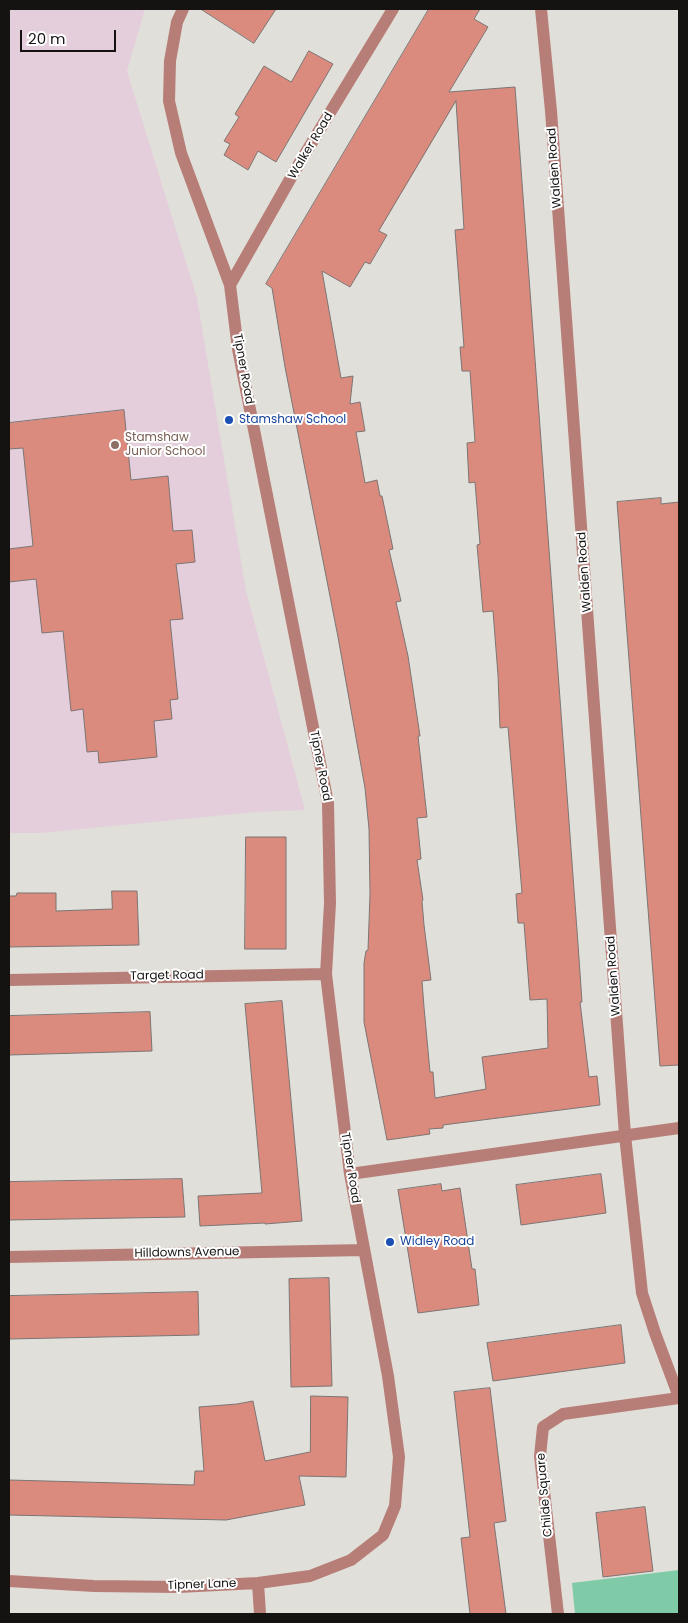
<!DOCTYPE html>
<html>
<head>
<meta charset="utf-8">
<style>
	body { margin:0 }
	#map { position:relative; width:688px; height:1623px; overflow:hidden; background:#e1dfd9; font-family:Poppins,sans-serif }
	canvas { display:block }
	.frame { position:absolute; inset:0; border:10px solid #141311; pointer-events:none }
	.scale { position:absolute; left:20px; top:30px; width:96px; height:22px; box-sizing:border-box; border:2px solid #141311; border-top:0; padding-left:6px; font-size:15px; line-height:18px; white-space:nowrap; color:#141311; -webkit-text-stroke:4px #fff; paint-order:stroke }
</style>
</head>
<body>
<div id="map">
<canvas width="688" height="1623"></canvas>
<div class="frame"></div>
<div class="scale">20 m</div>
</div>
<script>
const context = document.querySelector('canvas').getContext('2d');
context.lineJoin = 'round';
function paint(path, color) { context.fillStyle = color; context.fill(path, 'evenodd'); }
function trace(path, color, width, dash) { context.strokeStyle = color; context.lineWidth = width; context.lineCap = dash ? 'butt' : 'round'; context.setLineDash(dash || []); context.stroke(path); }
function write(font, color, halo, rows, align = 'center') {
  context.font = font + ' Poppins,sans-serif'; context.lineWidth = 4; context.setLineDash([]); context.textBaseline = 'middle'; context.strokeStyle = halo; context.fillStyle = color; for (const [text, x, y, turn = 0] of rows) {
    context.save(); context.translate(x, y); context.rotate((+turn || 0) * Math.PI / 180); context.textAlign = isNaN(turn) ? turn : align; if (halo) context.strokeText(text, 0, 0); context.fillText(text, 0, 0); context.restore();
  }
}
paint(new Path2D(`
	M 9,9 L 145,9 L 127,71 L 197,298 L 246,591 L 305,810 L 256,812 L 41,833 L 9,833 Z`), '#e4cedb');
paint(new Path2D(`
	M 679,1570 L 679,1614 L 575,1614 L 572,1583 Z`), '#7fcba8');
const building = new Path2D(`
	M 201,9 L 276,9 L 254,43 Z
	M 429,9 L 480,9 L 474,19 L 488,27 L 449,92 L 515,87 L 578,944 L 582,1002 L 580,1002 L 589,1077 L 597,1076 L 600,1105 L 443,1125 L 443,1128 L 429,1129 L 430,1134 L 387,1140 L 364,1022 L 364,963 L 366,951 L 368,950 L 370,894 L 369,829 L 365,788 L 338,637 L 285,367 L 272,288 L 266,284 ZM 456,101 L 464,229 L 455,230 L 464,347 L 460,347 L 462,371 L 470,371 L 475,442 L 467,443 L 469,483 L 475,482 L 480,544 L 477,545 L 483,612 L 493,611 L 498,675 L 500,728 L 508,727 L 522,893 L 516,894 L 518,923 L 524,923 L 530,1000 L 547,999 L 548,1048 L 482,1057 L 486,1089 L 435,1098 L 433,1072 L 430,1072 L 424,1007 L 422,981 L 431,980 L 424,925 L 422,901 L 423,900 L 417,860 L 421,859 L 417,818 L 427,817 L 418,736 L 420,736 L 408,656 L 396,602 L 401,601 L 389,550 L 393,549 L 382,496 L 380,496 L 377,480 L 365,483 L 356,432 L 365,431 L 360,402 L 350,404 L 353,376 L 341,378 L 322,271 L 350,287 L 365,262 L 370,264 L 387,235 L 379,231 Z
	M 309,51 L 333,64 L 276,162 L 258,151 L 248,170 L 224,155 L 230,144 L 224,141 L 239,117 L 235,114 L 264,66 L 291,82 Z
	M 124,410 L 131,480 L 168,476 L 173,531 L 192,530 L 195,562 L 176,564 L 183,619 L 170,620 L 178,699 L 170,700 L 172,719 L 154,721 L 157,757 L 99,763 L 98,751 L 87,752 L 83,709 L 71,711 L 63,631 L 42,633 L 36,579 L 9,582 L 9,549 L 33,546 L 23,448 L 9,449 L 9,423 Z
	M 661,498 L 661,504 L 679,502 L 679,1065 L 660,1066 L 617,502 Z
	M 246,837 L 286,837 L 286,949 L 245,949 Z
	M 112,891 L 137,891 L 139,945 L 9,947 L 9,896 L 16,896 L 17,893 L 56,893 L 56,911 L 112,909 Z
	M 282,1001 L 302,1221 L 265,1224 L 265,1223 L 200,1226 L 198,1196 L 262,1193 L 245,1004 Z
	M 150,1012 L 152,1051 L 9,1055 L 9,1016 Z
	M 601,1174 L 606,1213 L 521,1225 L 516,1185 Z
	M 182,1179 L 185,1217 L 9,1220 L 9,1182 Z
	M 441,1184 L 442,1191 L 460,1188 L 472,1269 L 475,1269 L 479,1305 L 418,1313 L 398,1190 Z
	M 329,1278 L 332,1386 L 291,1387 L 289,1279 Z
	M 198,1292 L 199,1335 L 9,1339 L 9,1296 Z
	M 621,1325 L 625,1363 L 493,1381 L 487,1343 Z
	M 490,1388 L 506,1521 L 494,1523 L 506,1614 L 470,1614 L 461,1538 L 470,1537 L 454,1392 Z
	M 311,1396 L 348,1397 L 346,1477 L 299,1476 L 305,1505 L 226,1520 L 9,1515 L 9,1480 L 194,1485 L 195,1471 L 204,1471 L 199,1407 L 237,1404 L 253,1401 L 265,1461 L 310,1452 Z
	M 645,1507 L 653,1571 L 603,1577 L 596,1513 Z`);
paint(building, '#da8b7d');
trace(building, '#7c7574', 1);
trace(new Path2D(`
	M 541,9 L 551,111 L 625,1135 L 642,1293 L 655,1333 L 679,1397
	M 230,285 L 297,167 L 393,9
	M 9,980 L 326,974
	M 350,1174 L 679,1128
	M 9,1257 L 364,1250
	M 9,1581 L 94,1586 L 178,1587 L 258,1583 L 310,1576 L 351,1560 L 383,1535 L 395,1506 L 399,1457 L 388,1376 L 350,1174 L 326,974 L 330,903 L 328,803 L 238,349 L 230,285 L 181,153 L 169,101 L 170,61 L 177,22 L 183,9
	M 258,1583 L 260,1614
	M 558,1614 L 540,1456 L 543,1427 L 563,1414 L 679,1398`), '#b77e78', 12);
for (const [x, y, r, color] of [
	[229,420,5,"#1a4fb4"],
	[115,445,5,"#8d6e63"],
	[390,1242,5,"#1a4fb4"]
]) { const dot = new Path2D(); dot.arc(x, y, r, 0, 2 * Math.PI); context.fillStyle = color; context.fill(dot); trace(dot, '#fff', 2); }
write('12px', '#141311', '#fff', [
	["Walker Road",311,146,-59],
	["Walden Road",555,168,-94],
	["Tipner Road",243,369,80],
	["Walden Road",585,572,-94],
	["Tipner Road",320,766,79],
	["Target Road",167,976,-1],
	["Walden Road",614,976,-94],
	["Tipner Road",350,1168,81],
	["Hilldowns Avenue",187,1253,-1],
	["Childe Square",545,1495,-95],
	["Tipner Lane",202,1585,-2]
]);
write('12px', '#164399', '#fff', [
	["Stamshaw School",239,420],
	["Widley Road",400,1242]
], 'left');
write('12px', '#785e54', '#fff', [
	["Stamshaw",125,438],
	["Junior School",125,452]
], 'left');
</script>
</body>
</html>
